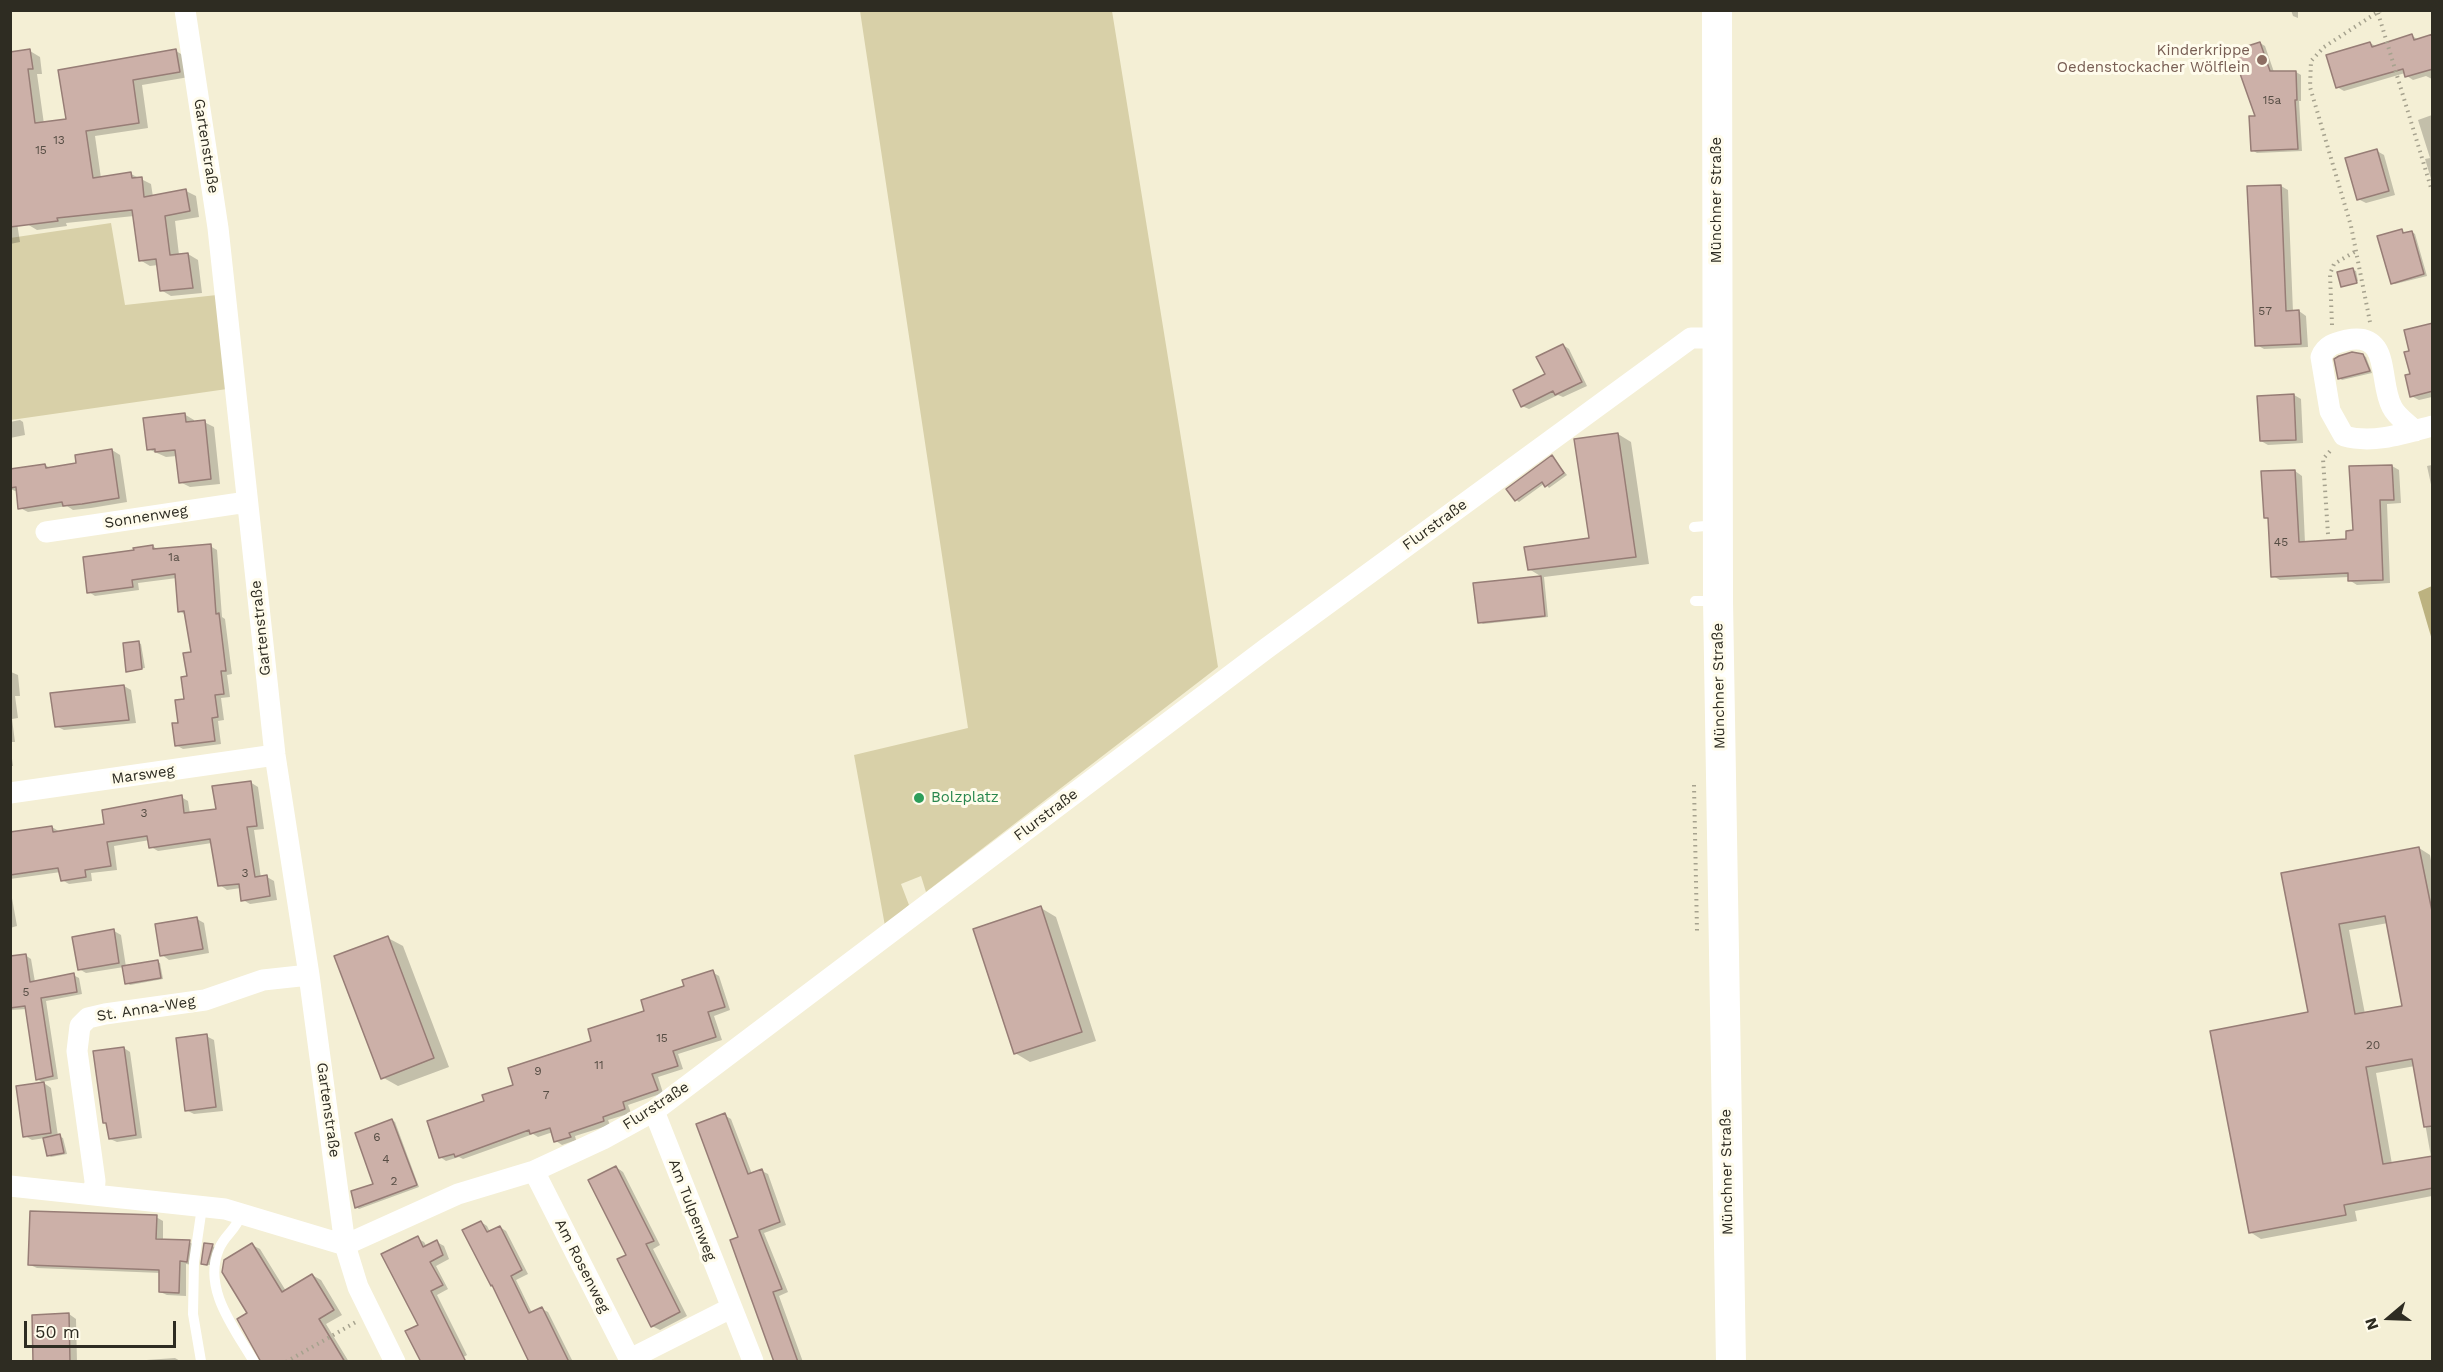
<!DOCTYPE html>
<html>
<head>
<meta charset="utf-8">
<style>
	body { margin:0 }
	#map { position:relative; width:2443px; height:1372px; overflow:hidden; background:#f4efd5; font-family:"Work Sans",sans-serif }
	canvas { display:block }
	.frame { position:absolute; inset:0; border:12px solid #2e2c22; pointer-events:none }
	.north { position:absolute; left:2359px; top:1288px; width:60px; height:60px; -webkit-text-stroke:4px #fffcec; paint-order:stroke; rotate:251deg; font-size:16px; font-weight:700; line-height:24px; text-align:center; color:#2e2c22 }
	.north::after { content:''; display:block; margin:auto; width:21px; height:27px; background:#2e2c22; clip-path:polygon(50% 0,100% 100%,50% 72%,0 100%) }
	.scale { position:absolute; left:24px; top:1321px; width:152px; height:27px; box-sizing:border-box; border:3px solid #2e2c22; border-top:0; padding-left:8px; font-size:18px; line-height:21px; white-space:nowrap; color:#2e2c22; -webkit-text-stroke:4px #fffcec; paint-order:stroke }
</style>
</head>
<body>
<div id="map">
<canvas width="2443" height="1372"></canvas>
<div class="frame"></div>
<div class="north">N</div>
<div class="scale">50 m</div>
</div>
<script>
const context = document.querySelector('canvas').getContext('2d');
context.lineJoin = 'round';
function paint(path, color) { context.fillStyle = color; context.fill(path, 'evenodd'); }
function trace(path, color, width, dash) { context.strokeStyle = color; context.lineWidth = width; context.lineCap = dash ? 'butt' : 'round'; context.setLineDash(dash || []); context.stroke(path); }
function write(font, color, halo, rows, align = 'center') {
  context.font = font + ' "Work Sans",sans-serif'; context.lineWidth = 6; context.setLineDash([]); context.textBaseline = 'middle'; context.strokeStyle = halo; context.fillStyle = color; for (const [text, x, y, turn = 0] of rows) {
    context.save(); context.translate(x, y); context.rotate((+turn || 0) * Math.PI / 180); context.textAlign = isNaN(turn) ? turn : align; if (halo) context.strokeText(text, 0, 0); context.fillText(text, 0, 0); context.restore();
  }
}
paint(new Path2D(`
	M 860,11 L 1112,11 L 1218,667 L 926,892 L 921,876 L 901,884 L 909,905 L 885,926 L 854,755 L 968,728 Z
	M 111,223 L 125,305 L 217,295 L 227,389 L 11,420 L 10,238 Z`), '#d8d0a8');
paint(new Path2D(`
	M 2432,586 L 2432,640 L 2418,592 Z`), '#bcb280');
paint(new Path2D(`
	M 2291,10 L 2298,10 L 2298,18 L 2293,16 Z
	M 2412,36 L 2419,40 L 2432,36 L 2432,79 L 2426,76 L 2413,80 L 2407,76 L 2405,73 L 2344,91 L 2337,87 L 2370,43 L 2377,47 Z
	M 2260,43 L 2265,46 L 2274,72 L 2296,72 L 2301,75 L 2301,101 L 2299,101 L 2302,151 L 2257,153 L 2252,150 L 2257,117 Z
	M 30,51 L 40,57 L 42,74 L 37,74 L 44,124 L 68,120 L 176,51 L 186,57 L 189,77 L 142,85 L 148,128 L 95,136 L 101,178 L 131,174 L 151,184 L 153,197 L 186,191 L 196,196 L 199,217 L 175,221 L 179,255 L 188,254 L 198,260 L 202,293 L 171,296 L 161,290 L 158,265 L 150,266 L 140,260 L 134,216 L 66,223 L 67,226 L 37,230 L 27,224 L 10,176 Z
	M 2432,115 L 2432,182 L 2425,159 L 2430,158 L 2418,120 Z
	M 2377,151 L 2384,155 L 2395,195 L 2366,203 L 2358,199 Z
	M 2281,186 L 2288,190 L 2293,312 L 2299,311 L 2306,316 L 2308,347 L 2264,349 L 2257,345 Z
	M 10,219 L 17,223 L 20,242 L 10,244 Z
	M 2402,231 L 2406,234 L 2412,232 L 2415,234 L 2427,276 L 2395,284 L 2392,283 Z
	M 2353,270 L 2356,271 L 2358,281 L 2343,285 Z
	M 2432,324 L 2432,397 L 2419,400 L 2411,396 L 2410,353 Z
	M 1563,345 L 1569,349 L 1587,386 L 1563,397 L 1558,395 L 1529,409 L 1522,406 L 1547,375 Z
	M 2363,355 L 2366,357 L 2372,373 L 2342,380 L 2339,378 Z
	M 2294,395 L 2301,399 L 2303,443 L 2268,445 L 2261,441 Z
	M 184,414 L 194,420 L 194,423 L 204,422 L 214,427 L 220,484 L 190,487 L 180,482 L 177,456 L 166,457 L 148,449 Z
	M 20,420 L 23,422 L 25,435 L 10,438 L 10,422 Z
	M 1618,434 L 1631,442 L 1649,564 L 1544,577 L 1548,617 L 1483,624 L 1480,622 L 1475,584 L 1542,577 L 1529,569 L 1590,539 Z
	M 112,450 L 120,455 L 127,502 L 91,508 L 73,510 L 67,506 L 28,512 L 20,508 L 18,492 L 10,489 L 10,470 L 45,465 L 50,468 L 78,464 Z
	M 1552,457 L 1567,475 L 1549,488 L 1545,483 L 1519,502 L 1516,500 L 1508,489 Z
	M 2432,465 L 2432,489 L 2427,466 Z
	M 2392,466 L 2399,470 L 2401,503 L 2387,504 L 2390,583 L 2357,585 L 2349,580 L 2349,577 L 2280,580 L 2273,576 L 2270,520 L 2265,517 L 2295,471 L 2302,476 L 2305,543 L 2347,541 Z
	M 153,546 L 158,550 L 210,546 L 217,550 L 222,617 L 225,619 L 232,674 L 227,675 L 230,697 L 221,698 L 224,720 L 218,721 L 221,744 L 183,749 L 176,745 L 192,653 L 186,615 L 179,611 L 177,578 L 138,583 L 139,590 L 95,596 L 89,592 L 135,552 Z
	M 138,642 L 141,644 L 145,668 L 129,670 Z
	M 11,672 L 18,675 L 20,696 L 15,696 L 18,718 L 12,719 L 15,742 L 10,742 Z
	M 124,686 L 131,690 L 136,723 L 64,730 L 56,726 Z
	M 10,744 L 13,766 L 10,766 Z
	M 250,782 L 258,787 L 264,829 L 254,830 L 261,878 L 267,877 L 274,881 L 277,900 L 250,904 L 243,900 L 241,888 L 227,890 L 220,885 L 212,843 L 158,851 L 151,847 L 150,840 L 114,846 L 117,870 L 91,873 L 92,881 L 69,884 L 62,880 L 61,872 L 10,879 L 10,834 L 52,827 L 60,832 L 106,825 L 181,797 L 188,801 L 190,814 L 218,810 Z
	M 2419,848 L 2430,855 L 2432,866 L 2432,1196 L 2355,1211 L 2357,1221 L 2261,1239 L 2250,1232 L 2310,1013 L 2283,874 ZM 2388,923 L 2403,1007 L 2365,1014 L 2349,930 ZM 2415,1066 L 2431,1157 L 2392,1164 L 2376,1073 Z
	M 10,887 L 17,926 L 10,928 Z
	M 1041,908 L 1056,917 L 1096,1041 L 1030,1062 L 1015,1053 Z
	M 197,919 L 204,923 L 209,953 L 169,960 L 162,955 Z
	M 114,931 L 121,935 L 126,967 L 157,962 L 160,963 L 163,979 L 130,985 L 127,983 L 124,967 L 86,973 L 79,969 Z
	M 388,938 L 403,946 L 449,1067 L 398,1086 L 382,1077 Z
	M 25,955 L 31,959 L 35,982 L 73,975 L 79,978 L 82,994 L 46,1001 L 58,1079 L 42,1082 L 37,1079 L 27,1009 L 10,1010 L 10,958 Z
	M 712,972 L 719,976 L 730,1010 L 714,1016 L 722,1040 L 678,1054 L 683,1069 L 658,1077 L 663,1093 L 628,1105 L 631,1113 L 608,1120 L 610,1125 L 575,1136 L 576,1140 L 562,1145 L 556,1141 L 553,1132 L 538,1137 L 533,1134 L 463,1159 L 459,1157 L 446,1161 L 440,1157 L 486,1102 Z
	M 206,1036 L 214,1040 L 223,1111 L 194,1114 L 186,1110 Z
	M 124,1048 L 130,1052 L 142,1138 L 117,1142 L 110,1139 L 108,1124 L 104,1122 Z
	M 44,1083 L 51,1088 L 58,1136 L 63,1138 L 67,1154 L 51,1157 L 48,1155 L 45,1138 L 32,1140 L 25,1136 Z
	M 724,1115 L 731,1119 L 752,1174 L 762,1171 L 768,1174 L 786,1225 L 764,1233 L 788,1292 L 779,1296 L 803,1362 L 776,1362 L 740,1238 Z
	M 392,1120 L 395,1122 L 419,1187 L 359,1209 L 356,1207 L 375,1184 Z
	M 616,1167 L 623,1172 L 660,1245 L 653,1249 L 687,1316 L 660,1330 L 652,1326 L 628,1255 Z
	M 156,1217 L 163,1221 L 163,1241 L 189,1242 L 196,1246 L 193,1265 L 186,1264 L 186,1296 L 167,1295 L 160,1292 L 161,1273 L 37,1268 L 30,1265 Z
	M 481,1222 L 487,1226 L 490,1232 L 500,1227 L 506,1231 L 528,1274 L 516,1280 L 532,1313 L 542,1309 L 548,1312 L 573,1362 L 531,1362 L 495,1287 L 492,1285 Z
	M 417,1238 L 424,1242 L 427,1247 L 437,1242 L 444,1246 L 449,1259 L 436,1266 L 448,1289 L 437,1295 L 467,1355 L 455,1362 L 420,1325 Z
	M 252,1245 L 260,1249 L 286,1291 L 312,1275 L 321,1280 L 342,1315 L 326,1324 L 349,1362 L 300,1362 L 249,1313 Z
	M 212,1246 L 215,1247 L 210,1265 L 206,1265 Z
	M 69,1314 L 76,1319 L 77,1362 L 35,1362 Z
	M 175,1358 L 182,1362 L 118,1362 Z`), '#0003');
const building = new Path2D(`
	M 2412,34 L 2414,40 L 2433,34 L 2433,69 L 2405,77 L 2403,69 L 2336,88 L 2326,55 L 2370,42 L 2372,47 Z
	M 2260,42 L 2270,71 L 2296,71 L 2297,100 L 2295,100 L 2298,149 L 2251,151 L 2249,116 L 2255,116 L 2232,51 Z
	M 30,49 L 33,69 L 28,69 L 35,123 L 66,119 L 58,70 L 176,49 L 180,72 L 133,80 L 139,123 L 86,131 L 93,178 L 131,172 L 132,178 L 142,177 L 144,197 L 186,189 L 190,211 L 165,216 L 170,255 L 188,253 L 193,288 L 160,291 L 156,259 L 139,261 L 132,210 L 57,218 L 58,221 L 10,227 L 10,52 Z
	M 2377,149 L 2389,191 L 2357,200 L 2345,158 Z
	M 2281,185 L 2286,311 L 2299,310 L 2301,344 L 2255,346 L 2247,186 Z
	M 2402,229 L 2403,233 L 2412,231 L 2424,274 L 2391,284 L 2377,236 Z
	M 2353,268 L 2357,283 L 2341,287 L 2337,272 Z
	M 2433,323 L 2433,391 L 2410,397 L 2405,375 L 2410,374 L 2404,352 L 2409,351 L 2404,330 Z
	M 1563,344 L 1582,382 L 1555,395 L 1553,391 L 1521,407 L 1513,390 L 1545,374 L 1536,357 Z
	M 2352,352 L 2363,354 L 2370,371 L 2338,379 L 2334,359 L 2339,356 Z
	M 2294,394 L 2296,440 L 2260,441 L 2257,396 Z
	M 185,413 L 186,422 L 205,420 L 211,479 L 179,483 L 175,450 L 155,452 L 155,449 L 147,450 L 143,418 Z
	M 1618,433 L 1636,557 L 1528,570 L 1524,547 L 1589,538 L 1574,439 Z
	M 112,449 L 119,498 L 82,504 L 63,506 L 62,502 L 18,509 L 16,487 L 10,488 L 10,469 L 45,464 L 46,468 L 76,463 L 75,455 Z
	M 1552,455 L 1564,473 L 1545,487 L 1542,482 L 1515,501 L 1506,489 Z
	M 2392,465 L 2394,500 L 2380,500 L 2383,580 L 2348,581 L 2348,573 L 2271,577 L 2268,518 L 2264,518 L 2261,471 L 2295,470 L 2299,542 L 2346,539 L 2346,531 L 2353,530 L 2349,466 Z
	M 211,544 L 216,614 L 219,613 L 226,671 L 221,671 L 224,694 L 215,695 L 218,717 L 212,718 L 215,741 L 175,746 L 172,723 L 178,723 L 175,700 L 184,699 L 181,677 L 187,676 L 183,653 L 191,652 L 184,611 L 178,612 L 175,574 L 132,580 L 133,587 L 87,593 L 83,557 L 134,550 L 133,548 L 153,545 L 153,549 Z
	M 1541,576 L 1545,616 L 1478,623 L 1473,583 Z
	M 139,641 L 142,669 L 126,672 L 123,643 Z
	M 124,685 L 129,720 L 55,727 L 50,693 Z
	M 251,781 L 257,826 L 247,827 L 255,877 L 267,875 L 270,896 L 241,901 L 239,884 L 218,886 L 210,839 L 149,848 L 147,836 L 107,842 L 111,866 L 85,870 L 86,877 L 61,881 L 58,868 L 10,875 L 10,832 L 52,826 L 53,832 L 104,824 L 102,810 L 182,795 L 184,813 L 216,809 L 212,786 Z
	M 2419,847 L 2433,916 L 2433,1126 L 2424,1127 L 2412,1059 L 2366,1067 L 2383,1164 L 2433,1156 L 2433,1188 L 2344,1205 L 2346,1215 L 2249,1233 L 2210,1031 L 2308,1012 L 2281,873 ZM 2385,916 L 2402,1006 L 2355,1014 L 2339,924 Z
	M 1041,906 L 1082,1032 L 1014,1054 L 973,929 Z
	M 197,917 L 203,949 L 160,956 L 155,924 Z
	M 114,929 L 119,963 L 78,970 L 72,937 Z
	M 388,936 L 434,1058 L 381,1079 L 334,956 Z
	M 26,954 L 30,982 L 74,973 L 77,992 L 41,998 L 53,1076 L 36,1080 L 25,1006 L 10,1008 L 10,956 Z
	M 158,960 L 161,978 L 125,984 L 122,966 Z
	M 713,970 L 725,1007 L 708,1012 L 716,1037 L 673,1051 L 678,1066 L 652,1074 L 658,1090 L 623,1102 L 625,1109 L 603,1117 L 604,1121 L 569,1133 L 571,1137 L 554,1142 L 550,1128 L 530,1134 L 529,1130 L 455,1157 L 454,1154 L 439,1158 L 427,1121 L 484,1101 L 482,1095 L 513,1085 L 508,1068 L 591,1041 L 588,1029 L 644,1011 L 641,1000 L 684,986 L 682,980 Z
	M 207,1034 L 216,1107 L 185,1111 L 176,1038 Z
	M 124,1047 L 136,1135 L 109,1139 L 106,1123 L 103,1123 L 93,1051 Z
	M 44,1082 L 51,1133 L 23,1137 L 16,1086 Z
	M 725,1113 L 748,1174 L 762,1169 L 780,1222 L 759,1230 L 782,1289 L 773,1292 L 798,1362 L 774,1362 L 730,1240 L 738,1237 L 696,1124 Z
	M 392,1119 L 417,1185 L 355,1208 L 351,1191 L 373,1184 L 355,1133 Z
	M 60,1134 L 64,1153 L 47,1156 L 43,1138 Z
	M 616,1166 L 654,1241 L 646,1244 L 680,1312 L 651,1327 L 617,1259 L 626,1255 L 588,1180 Z
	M 30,1211 L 157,1215 L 156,1239 L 190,1240 L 187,1262 L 180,1261 L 179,1293 L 159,1292 L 159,1270 L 28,1265 Z
	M 481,1221 L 487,1232 L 500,1226 L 522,1270 L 511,1276 L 529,1313 L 542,1307 L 569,1362 L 529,1362 L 492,1285 L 491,1286 L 462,1230 Z
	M 418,1236 L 423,1247 L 437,1240 L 443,1255 L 430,1262 L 443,1285 L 431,1291 L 466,1362 L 421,1362 L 405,1331 L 418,1325 L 381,1254 Z
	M 204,1243 L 213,1244 L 207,1265 L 201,1264 Z
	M 252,1243 L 282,1292 L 312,1274 L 334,1310 L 319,1319 L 345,1362 L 261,1362 L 237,1319 L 247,1313 L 222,1272 L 224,1260 Z
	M 69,1313 L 70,1362 L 33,1362 L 32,1315 Z`);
paint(building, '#ccb0a8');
trace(building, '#977d76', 1.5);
trace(new Path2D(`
	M 2378,13 L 2432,191
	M 2370,322 L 2351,226 L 2310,87 L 2311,61 L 2324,47 L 2381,10
	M 2332,325 L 2330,274 L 2334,264 L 2356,251
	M 2328,534 L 2323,459 L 2331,450
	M 1694,785 L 1697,931
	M 286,1362 L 356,1322`), '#a6a28e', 4, [1.5, 4.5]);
trace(new Path2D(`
	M 1694,527 L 1717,525
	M 1695,601 L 1716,601
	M 241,1214 C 236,1231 225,1234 219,1249 C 202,1289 235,1329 254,1362
	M 201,1361 L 193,1314 L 194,1262 L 202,1207`), '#fff', 10);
trace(new Path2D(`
	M 185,10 L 218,228 L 275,755 L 309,975 L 345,1245 L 358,1287 L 395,1362
	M 2415,431 C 2408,424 2396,416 2392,407 C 2378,382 2392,331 2347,340 C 2335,343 2326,345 2321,357 L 2330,411 L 2344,436 C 2373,444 2403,434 2432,426
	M 46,532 L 247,502
	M 10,793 L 275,755
	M 654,1111 L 753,1361
	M 534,1171 L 631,1362
	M 10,1186 L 225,1209 L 345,1245
	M 94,1195 L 95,1181 L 77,1051 L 80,1026 L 88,1018 L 105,1014 L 205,1000 L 263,980 L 309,975
	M 345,1245 L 458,1194 L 534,1171 L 603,1139 L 654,1111 L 1267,648 L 1691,338 L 1717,338
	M 630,1359 L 731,1308`), '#fff', 21);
trace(new Path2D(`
	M 1717,10 L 1718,601 L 1731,1362`), '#fff', 30);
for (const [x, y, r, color] of [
	[2262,60,6,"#8d6e63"],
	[919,798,6,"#2e9e5b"]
]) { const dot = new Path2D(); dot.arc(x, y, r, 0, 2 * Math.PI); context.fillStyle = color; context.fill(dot); trace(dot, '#fffcec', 2); }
write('12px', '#564d44', null, [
	["15a",2272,100],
	["13",59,140],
	["15",41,150],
	["57",2265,311],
	["45",2281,542],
	["1a",174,557],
	["3",144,813],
	["3",245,873],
	["5",26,992],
	["15",662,1038],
	["20",2373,1045],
	["11",599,1065],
	["9",538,1071],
	["7",546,1095],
	["6",377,1137],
	["4",386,1159],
	["2",394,1181]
]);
write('15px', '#785e54', '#fffcec', [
	["Kinderkrippe",2250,51],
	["Oedenstockacher Wölflein",2250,68]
], 'right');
write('15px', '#2e2c22', '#fffcec', [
	["Gartenstraße",206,146,81],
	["Münchner Straße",1717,200,-90],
	["Sonnenweg",146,517,-9],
	["Flurstraße",1435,525,-36],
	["Gartenstraße",261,628,-96],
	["Münchner Straße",1719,686,-91],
	["Marsweg",143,775,-8],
	["Flurstraße",1046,815,-37],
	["St. Anna-Weg",146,1009,-9],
	["Flurstraße",656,1106,-33],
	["Gartenstraße",328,1110,82],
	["Münchner Straße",1727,1172,-91],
	["Am Tulpenweg",692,1210,69],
	["Am Rosenweg",582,1266,63]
]);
write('15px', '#27864d', '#fffcec', [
	["Bolzplatz",931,798]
], 'left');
</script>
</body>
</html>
